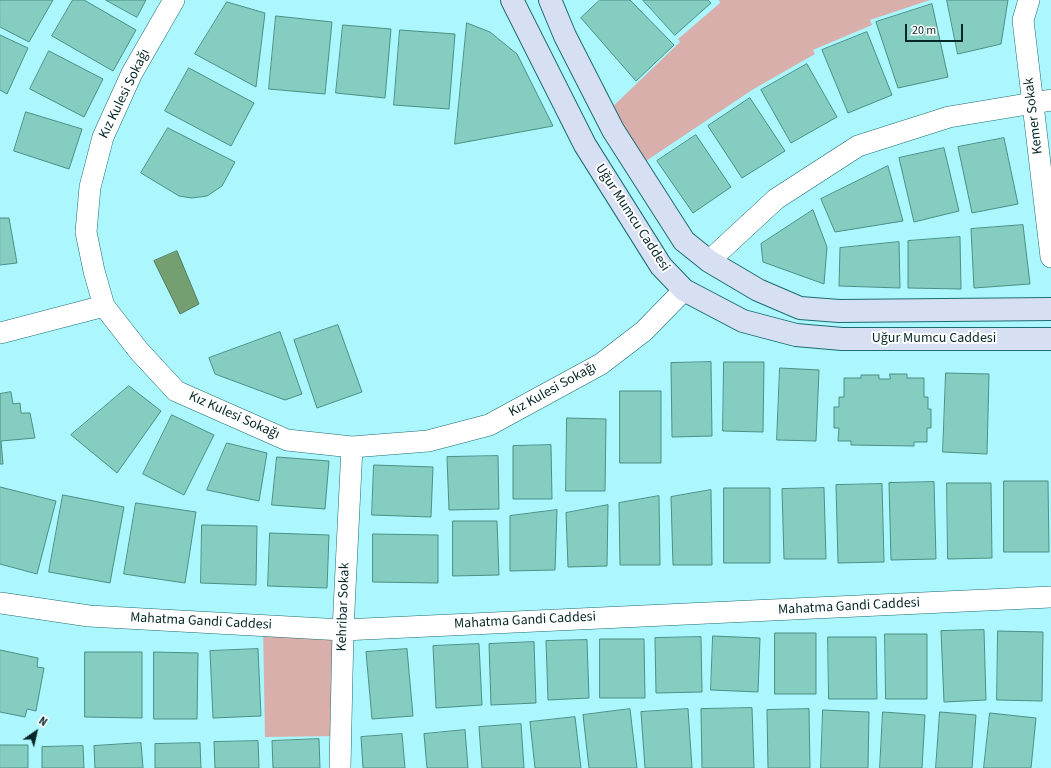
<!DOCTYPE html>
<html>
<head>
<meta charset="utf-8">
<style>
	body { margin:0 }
	#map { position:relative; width:1051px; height:768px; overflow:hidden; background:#acf6fd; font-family:"Source Sans 3",sans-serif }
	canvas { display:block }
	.north { position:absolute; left:16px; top:712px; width:40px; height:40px; -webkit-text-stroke:3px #fff; paint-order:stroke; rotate:34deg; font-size:11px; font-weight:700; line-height:16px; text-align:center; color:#062729 }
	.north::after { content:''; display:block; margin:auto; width:14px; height:18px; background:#062729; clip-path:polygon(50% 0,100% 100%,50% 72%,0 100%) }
	.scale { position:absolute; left:905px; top:24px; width:58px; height:18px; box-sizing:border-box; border:2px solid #062729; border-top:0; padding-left:5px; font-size:12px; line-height:14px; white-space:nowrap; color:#062729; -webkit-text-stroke:3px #fff; paint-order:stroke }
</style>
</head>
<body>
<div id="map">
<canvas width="1051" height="768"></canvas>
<div class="north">N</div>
<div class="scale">20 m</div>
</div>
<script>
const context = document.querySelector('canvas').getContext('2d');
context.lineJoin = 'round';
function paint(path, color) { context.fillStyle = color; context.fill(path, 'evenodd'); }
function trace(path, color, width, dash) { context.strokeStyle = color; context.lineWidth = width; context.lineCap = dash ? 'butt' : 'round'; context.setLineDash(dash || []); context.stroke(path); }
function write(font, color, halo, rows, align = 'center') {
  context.font = font + ' "Source Sans 3",sans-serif'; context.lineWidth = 4; context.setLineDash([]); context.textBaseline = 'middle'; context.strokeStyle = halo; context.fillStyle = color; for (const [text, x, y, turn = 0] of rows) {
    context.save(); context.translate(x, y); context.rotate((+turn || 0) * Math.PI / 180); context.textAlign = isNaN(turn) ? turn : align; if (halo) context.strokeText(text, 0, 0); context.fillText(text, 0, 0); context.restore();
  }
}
paint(new Path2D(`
	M 719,0 L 930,0 L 870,20 L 872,25 L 813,50 L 815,54 L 752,90 L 637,167 L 605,114 L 680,42 L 678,39 L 720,3 Z
	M 263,626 L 343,630 L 340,736 L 265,737 Z`), '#d9afac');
const water = new Path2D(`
	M 177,251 L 199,304 L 180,314 L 154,261 Z`);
paint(water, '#749f71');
trace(water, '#537b5b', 1);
const building = new Path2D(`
	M 0,0 L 53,0 L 29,42 L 0,27 Z
	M 73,0 L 84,0 L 136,30 L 113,71 L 52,36 Z
	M 106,0 L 146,0 L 137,17 Z
	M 600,0 L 630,0 L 674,45 L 636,81 L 581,18 Z
	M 643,0 L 708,0 L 711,3 L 675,35 Z
	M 947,0 L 1008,0 L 1001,44 L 958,54 Z
	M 227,2 L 265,13 L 256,87 L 195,54 Z
	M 932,4 L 948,77 L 898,88 L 876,22 Z
	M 276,16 L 332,22 L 325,94 L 269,89 Z
	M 467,23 L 490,32 L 517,54 L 553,126 L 455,144 Z
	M 343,25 L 391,29 L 385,98 L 336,93 Z
	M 400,30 L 455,34 L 449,109 L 394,105 Z
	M 867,32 L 892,95 L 848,113 L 822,50 Z
	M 0,35 L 28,48 L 7,94 L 0,90 Z
	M 49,51 L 103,79 L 84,117 L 30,89 Z
	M 807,64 L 837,117 L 791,143 L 761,90 Z
	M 189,68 L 254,103 L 231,146 L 165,111 Z
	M 750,98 L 785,151 L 742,178 L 708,126 Z
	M 26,112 L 82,129 L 69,169 L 14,151 Z
	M 168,128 L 235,162 L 222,186 L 207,196 L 192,198 L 179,196 L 141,173 Z
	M 696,135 L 731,187 L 693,213 L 657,161 Z
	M 1004,138 L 1018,204 L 972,213 L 958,147 Z
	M 944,148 L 959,211 L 914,222 L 899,158 Z
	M 888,166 L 903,221 L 835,232 L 821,199 Z
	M 813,210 L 827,247 L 824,284 L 763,262 L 761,244 Z
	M 0,218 L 9,218 L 17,263 L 0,265 Z
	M 1023,225 L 1030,284 L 974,288 L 971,229 Z
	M 960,237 L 961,289 L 908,288 L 908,241 Z
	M 899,242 L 900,288 L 839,286 L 840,248 Z
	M 338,325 L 362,392 L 317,408 L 294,340 Z
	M 280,332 L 302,394 L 285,400 L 215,374 L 209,358 Z
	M 711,362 L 712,436 L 672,437 L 671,363 Z
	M 724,362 L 764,362 L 763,432 L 723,431 Z
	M 780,368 L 819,370 L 816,441 L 777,440 Z
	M 946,373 L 989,374 L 987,454 L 943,452 Z
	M 890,374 L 907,374 L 907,378 L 924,378 L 924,397 L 928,397 L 928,409 L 931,409 L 931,428 L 927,428 L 927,442 L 914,442 L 914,446 L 851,445 L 851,441 L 838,441 L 839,428 L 834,428 L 834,407 L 839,407 L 839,397 L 844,397 L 844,378 L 861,378 L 861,375 L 879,375 L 879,379 L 890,379 Z
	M 129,386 L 161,411 L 117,473 L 71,435 Z
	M 620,391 L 661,391 L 661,463 L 620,463 Z
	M 11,392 L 13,404 L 20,403 L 21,413 L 30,413 L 35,438 L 1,441 L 3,464 L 0,464 L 0,394 Z
	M 172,415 L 214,435 L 184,495 L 143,474 Z
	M 567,418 L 606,419 L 605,491 L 566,491 Z
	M 227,443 L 267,453 L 259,501 L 207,490 Z
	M 551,445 L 552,499 L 513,499 L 513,446 Z
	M 498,456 L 499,509 L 449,510 L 447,457 Z
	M 277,457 L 329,461 L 325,509 L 272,505 Z
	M 374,465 L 433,467 L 431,517 L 372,515 Z
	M 1004,481 L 1048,481 L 1049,552 L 1004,552 Z
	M 934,482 L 936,559 L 891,560 L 889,483 Z
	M 947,483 L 991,483 L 992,558 L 948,559 Z
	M 882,484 L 884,562 L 838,563 L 836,485 Z
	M 0,487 L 56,501 L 37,574 L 0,564 Z
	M 724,488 L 770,488 L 770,563 L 724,563 Z
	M 824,488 L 826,559 L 784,559 L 782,489 Z
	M 711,490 L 712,565 L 673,565 L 671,497 Z
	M 63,495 L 124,507 L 110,583 L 49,572 Z
	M 659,496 L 660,565 L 620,565 L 619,503 Z
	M 136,503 L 196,512 L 185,583 L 124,574 Z
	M 608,505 L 607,566 L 568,567 L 566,513 Z
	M 557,510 L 555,570 L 510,571 L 510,516 Z
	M 453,521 L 497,521 L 499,575 L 453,576 Z
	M 202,525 L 257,526 L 256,585 L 201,583 Z
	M 270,533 L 329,535 L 327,588 L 268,586 Z
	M 373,534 L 438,535 L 438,583 L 373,582 Z
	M 984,630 L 986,700 L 944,702 L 941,631 Z
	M 998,631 L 1043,632 L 1042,701 L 997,700 Z
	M 775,633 L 816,633 L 816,694 L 775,694 Z
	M 885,634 L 927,634 L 927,699 L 886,699 Z
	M 713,636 L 760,638 L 758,692 L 711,690 Z
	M 701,637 L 702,692 L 656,693 L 655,638 Z
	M 828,637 L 876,637 L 877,699 L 829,699 Z
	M 600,639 L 644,639 L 645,698 L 600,698 Z
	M 587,640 L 589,698 L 548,700 L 546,641 Z
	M 534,642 L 536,703 L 491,705 L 489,644 Z
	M 479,644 L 482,705 L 436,708 L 433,646 Z
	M 258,649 L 261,716 L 213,718 L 210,651 Z
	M 407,649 L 413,716 L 372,719 L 366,652 Z
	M 0,650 L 38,658 L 37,667 L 44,668 L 36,711 L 27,709 L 25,717 L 0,712 Z
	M 85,652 L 142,652 L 142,718 L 85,717 Z
	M 154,652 L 198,653 L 197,719 L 154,719 Z
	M 752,708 L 754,768 L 702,768 L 701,709 Z
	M 630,709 L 637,768 L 589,768 L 583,715 Z
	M 688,709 L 692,768 L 645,768 L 641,712 Z
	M 809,709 L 810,768 L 768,768 L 767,710 Z
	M 823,710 L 869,712 L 868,768 L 821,768 Z
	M 883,712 L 925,715 L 922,768 L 880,768 Z
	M 940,712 L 976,715 L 972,768 L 936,768 Z
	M 990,713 L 1036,718 L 1031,768 L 984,768 Z
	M 575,717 L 581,768 L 535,768 L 530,722 Z
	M 521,724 L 524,768 L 482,768 L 479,727 Z
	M 465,730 L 468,768 L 427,768 L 424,734 Z
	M 402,734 L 405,768 L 363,768 L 361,737 Z
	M 319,739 L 320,768 L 273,768 L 272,741 Z
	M 258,741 L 259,768 L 215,768 L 214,742 Z
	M 141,743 L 143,768 L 95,768 L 94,746 Z
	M 200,743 L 201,768 L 155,768 L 155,744 Z
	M 0,745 L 28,745 L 28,768 L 0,768 Z
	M 83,746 L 84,768 L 42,768 L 42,747 Z`);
paint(building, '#85ccc1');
trace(building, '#499085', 1);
const minor = new Path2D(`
	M 174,0 L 132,73 L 103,137 L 90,187 L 86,232 L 94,271 L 104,306 L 139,351 L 176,391 L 287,440 L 352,447 L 428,441 L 489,425 L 601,364 L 644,331 L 684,290
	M 1029,0 L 1023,20 L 1051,257
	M 709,261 L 776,199 L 858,146 L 949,117 L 1051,100
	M 0,333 L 104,306
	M 0,603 L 89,616 L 343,630 L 1051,597
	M 340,768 L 343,630 L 352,447`);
const secondary = new Path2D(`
	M 512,0 L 585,145 L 661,266 L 684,290 L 743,321 L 796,335 L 842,339 L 1051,339
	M 550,0 L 565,36 L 613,130 L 684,241 L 709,261 L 758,290 L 800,308 L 839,311 L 1051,309`);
trace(minor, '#1d6c72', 22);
trace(secondary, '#1d6c72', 24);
trace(minor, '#fff', 21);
trace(secondary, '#d7e0f2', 22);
write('14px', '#062729', '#fff', [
	["Kız Kulesi Sokağı",125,94,-64],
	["Kemer Sokak",1034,116,-97],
	["Uğur Mumcu Caddesi",632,218,57],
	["Uğur Mumcu Caddesi",934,339],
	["Kız Kulesi Sokağı",553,390,-29],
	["Kız Kulesi Sokağı",234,416,24],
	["Kehribar Sokak",344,607,-88],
	["Mahatma Gandi Caddesi",849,607,-3],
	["Mahatma Gandi Caddesi",525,621,-3],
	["Mahatma Gandi Caddesi",201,622,3]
]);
</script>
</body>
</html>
